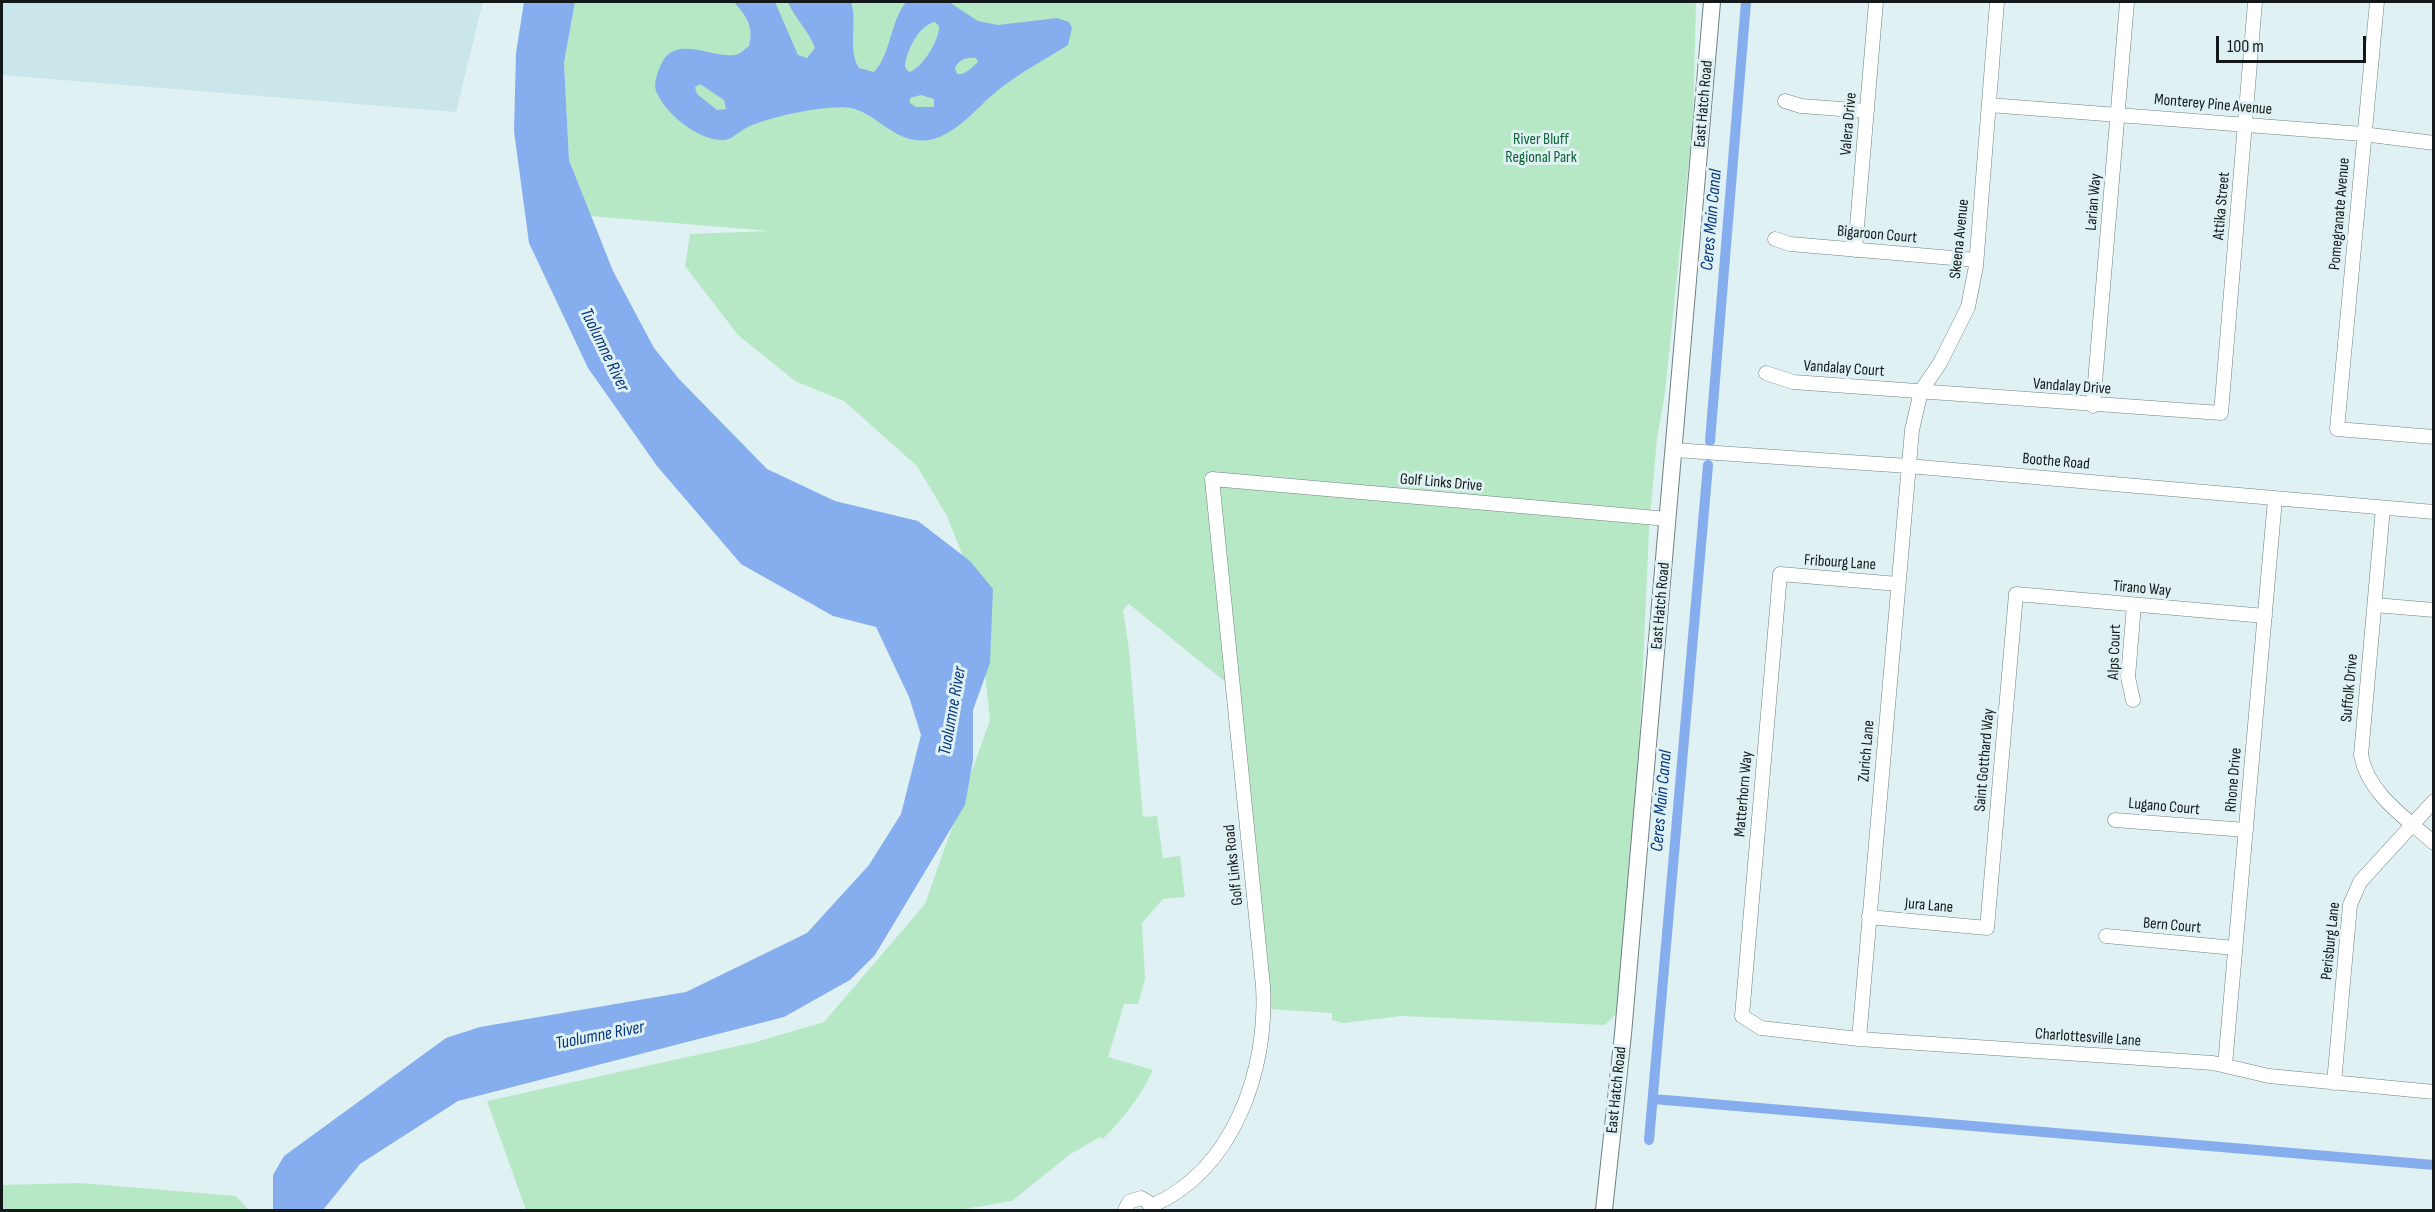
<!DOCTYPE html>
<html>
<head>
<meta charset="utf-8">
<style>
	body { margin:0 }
	#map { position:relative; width:2435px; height:1212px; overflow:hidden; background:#dff1f3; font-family:"Sofia Sans Condensed",sans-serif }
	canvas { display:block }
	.frame { position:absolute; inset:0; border:3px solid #13191a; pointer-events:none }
	.scale { position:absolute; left:2216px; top:36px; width:150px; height:27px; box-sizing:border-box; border:3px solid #13191a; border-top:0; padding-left:8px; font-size:18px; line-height:21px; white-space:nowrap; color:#13191a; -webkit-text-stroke:4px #dff1f3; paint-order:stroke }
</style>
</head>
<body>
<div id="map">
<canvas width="2435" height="1212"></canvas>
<div class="frame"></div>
<div class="scale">100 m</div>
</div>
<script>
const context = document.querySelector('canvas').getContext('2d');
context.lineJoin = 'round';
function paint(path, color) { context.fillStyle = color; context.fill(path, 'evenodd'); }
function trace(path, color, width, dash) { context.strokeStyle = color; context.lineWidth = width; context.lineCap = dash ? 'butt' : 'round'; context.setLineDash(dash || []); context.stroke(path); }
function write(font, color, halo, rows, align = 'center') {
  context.font = font + ' "Sofia Sans Condensed",sans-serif'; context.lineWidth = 6; context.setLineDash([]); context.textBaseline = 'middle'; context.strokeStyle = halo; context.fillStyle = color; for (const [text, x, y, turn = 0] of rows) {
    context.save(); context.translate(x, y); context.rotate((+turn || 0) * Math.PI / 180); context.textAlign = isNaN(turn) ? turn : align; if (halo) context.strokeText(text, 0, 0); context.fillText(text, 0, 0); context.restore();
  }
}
paint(new Path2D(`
	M 2,2 L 483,2 L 456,112 L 2,75 Z`), '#cbe6ea');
paint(new Path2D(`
	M 575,2 L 1696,2 L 1693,121 L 1665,393 L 1657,438 L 1649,530 L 1640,734 L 1619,1011 L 1605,1025 L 1402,1016 L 1343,1023 L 1332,1020 L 1332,1013 L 1269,1009 L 1239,693 L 1129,604 L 1123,610 L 1129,650 L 1143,817 L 1157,816 L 1163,858 L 1180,856 L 1185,897 L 1163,899 L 1142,923 L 1145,979 L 1138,1004 L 1124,1004 L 1108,1057 L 1153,1070 C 1140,1098 1124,1117 1103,1139 L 1100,1137 L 1069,1155 L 1012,1201 L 959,1210 L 526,1210 L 487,1101 L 756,1042 L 824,1022 L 925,904 L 990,720 L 976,589 L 947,516 L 917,466 L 844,401 L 795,381 L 738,335 L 685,266 L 690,234 L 770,231 L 591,216 L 569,160 L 564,63 Z
	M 80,1183 L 236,1196 L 249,1210 L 2,1210 L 2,1185 Z`), '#b7e8c5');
paint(new Path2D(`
	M 524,2 L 575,2 L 564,63 L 569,160 L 613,271 L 654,348 L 679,379 L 767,469 L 835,501 L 918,521 L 970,561 L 993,589 L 990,663 L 973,710 L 973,760 L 965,805 L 875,955 L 850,980 L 784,1017 L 458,1101 L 360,1164 L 323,1210 L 273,1210 L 273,1175 L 284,1156 L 446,1038 L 480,1027 L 686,992 L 807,933 L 869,865 L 901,814 L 921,735 L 909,697 L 876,627 L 833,616 L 741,564 L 657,466 L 588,368 L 529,243 L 514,131 L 516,53 Z
	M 734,2 L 775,2 L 798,55 L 807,58 L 815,48 C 809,31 795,19 788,2 L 851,2 C 858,23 847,48 859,68 L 874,72 C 891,54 890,22 906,2 L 949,2 L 978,21 L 998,25 L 1057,18 L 1069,22 L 1072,28 L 1068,45 C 1046,59 1023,71 1002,87 C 980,103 958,135 929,140 C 895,145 877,113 851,108 C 829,104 768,117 748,127 C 740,130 733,139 725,140 C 701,142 666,115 657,93 C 652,84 659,67 664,59 C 680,37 713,58 734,55 C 739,55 744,50 749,46 C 754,26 747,17 734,2 ZM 935,22 L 939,26 C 940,39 922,69 909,72 L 905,67 C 906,51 919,25 935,22 ZM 976,58 L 978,62 C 972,67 965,76 957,74 L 955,68 C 959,59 967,57 976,58 ZM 700,84 L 724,100 L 726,109 L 717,110 L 697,94 L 695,87 ZM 921,95 L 934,99 L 934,107 L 916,107 L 910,103 L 910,98 Z`), '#86aeee');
trace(new Path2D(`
	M 1710,441 L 1746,2
	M 1653,1099 L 2434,1165
	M 1649,1140 L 1708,465`), '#86aeee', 10);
const minor = new Path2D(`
	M 2377,2 L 2337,429 L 2434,437
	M 1785,101 L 1801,106 L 1867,111
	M 1989,105 L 2363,134 L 2434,143
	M 1775,239 L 1790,244 L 1976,260
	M 1855,250 L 1876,2
	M 1766,373 L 1793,382 L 2221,413 L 2255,2
	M 2093,406 L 2127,2
	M 1674,450 L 1908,466 L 2434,512
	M 2383,508 L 2361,755 C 2368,794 2406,818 2434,843
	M 1898,584 L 1780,574 L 1742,1016 L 1761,1028 L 1859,1039 L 2213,1063 L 2269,1076 L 2434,1092
	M 2375,605 L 2434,610
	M 2133,700 L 2128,677 L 2134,605
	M 2115,820 L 2246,830
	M 1869,917 L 1987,928 L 2016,594 L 2265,616
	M 2106,936 L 2235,948
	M 1859,1039 L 1912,430 L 1921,391 L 1940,363 L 1968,307 L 1976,266 L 1997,2
	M 2225,1065 L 2275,499
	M 2334,1083 L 2350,905 L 2360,882 L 2434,801
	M 1151,1206 C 1234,1170 1268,1070 1263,986 L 1212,479 L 1668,519
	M 1125,1210 L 1129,1202 L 1141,1198 L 1148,1202 L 1152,1210`);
const major = new Path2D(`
	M 1604,1210 L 1623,1034 L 1712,2`);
trace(minor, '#718183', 15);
trace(major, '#718183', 18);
trace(minor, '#fff', 14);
trace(major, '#fff', 16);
write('16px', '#13191a', '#dff1f3', [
	["East Hatch Road",1704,104,-85],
	["Monterey Pine Avenue",2213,105,5],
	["Valera Drive",1849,124,-85],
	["Larian Way",2094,202,-85],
	["Attika Street",2222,206,-85],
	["Pomegranate Avenue",2340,214,-85],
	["Bigaroon Court",1877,235,5],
	["Skeena Avenue",1960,239,-84],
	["Vandalay Court",1844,369,4],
	["Vandalay Drive",2072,387,4],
	["Boothe Road",2056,462,5],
	["Golf Links Drive",1441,483,5],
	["Fribourg Lane",1840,563,4],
	["Tirano Way",2142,589,5],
	["East Hatch Road",1661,606,-85],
	["Alps Court",2115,652,-88],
	["Suffolk Drive",2350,688,-85],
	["Zurich Lane",1867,751,-85],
	["Saint Gotthard Way",1985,760,-85],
	["Rhone Drive",2234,780,-85],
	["Matterhorn Way",1744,794,-85],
	["Lugano Court",2164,807,5],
	["Golf Links Road",1234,865,-96],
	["Jura Lane",1929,906,5],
	["Bern Court",2172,926,5],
	["Perisburg Lane",2331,941,-84],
	["Charlottesville Lane",2088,1038,4],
	["East Hatch Road",1617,1090,-84]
]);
write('16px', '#0d6336', '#dff1f3', [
	["River Bluff",1541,140],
	["Regional Park",1541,158]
]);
write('italic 18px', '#07377f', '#dff1f3', [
	["Ceres Main Canal",1712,220,-85],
	["Tuolumne River",604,350,64],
	["Tuolumne River",953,711,-80],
	["Ceres Main Canal",1662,801,-85],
	["Tuolumne River",600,1036,-11]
]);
</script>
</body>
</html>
